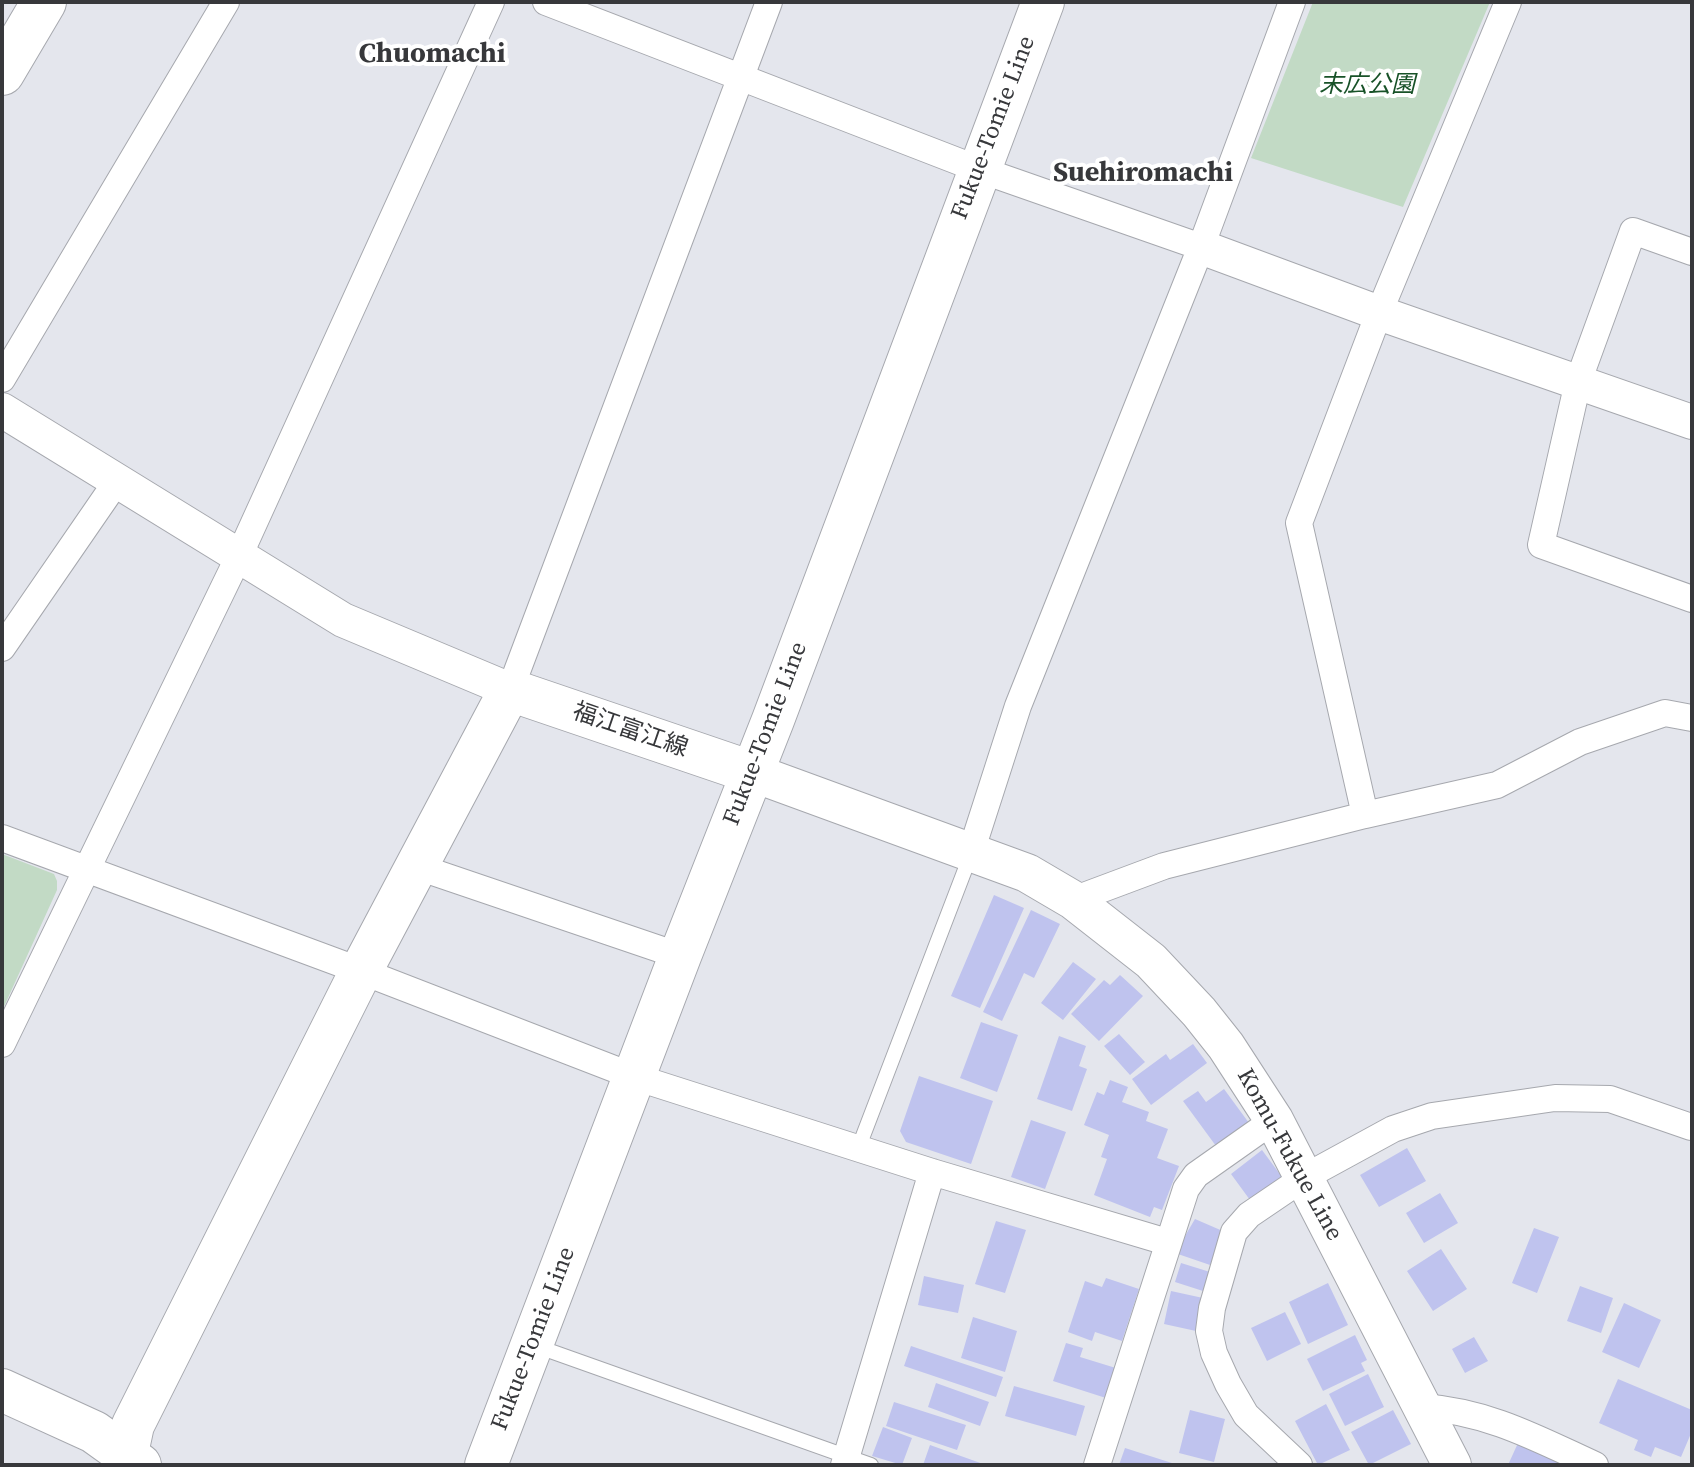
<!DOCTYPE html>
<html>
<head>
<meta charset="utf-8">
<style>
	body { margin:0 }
	#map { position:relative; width:1694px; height:1467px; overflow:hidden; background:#e4e6ed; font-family:"Source Serif 4",serif }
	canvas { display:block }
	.frame { position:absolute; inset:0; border:4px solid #37383b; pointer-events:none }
</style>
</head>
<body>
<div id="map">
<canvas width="1694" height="1467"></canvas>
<div class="frame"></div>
</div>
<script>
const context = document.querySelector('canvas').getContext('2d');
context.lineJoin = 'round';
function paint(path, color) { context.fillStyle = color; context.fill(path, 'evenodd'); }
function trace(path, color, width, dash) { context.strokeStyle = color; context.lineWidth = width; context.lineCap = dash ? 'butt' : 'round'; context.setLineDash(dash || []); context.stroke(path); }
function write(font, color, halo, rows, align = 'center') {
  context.font = font + ' "Source Serif 4","Noto Sans JP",serif'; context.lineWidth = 8; context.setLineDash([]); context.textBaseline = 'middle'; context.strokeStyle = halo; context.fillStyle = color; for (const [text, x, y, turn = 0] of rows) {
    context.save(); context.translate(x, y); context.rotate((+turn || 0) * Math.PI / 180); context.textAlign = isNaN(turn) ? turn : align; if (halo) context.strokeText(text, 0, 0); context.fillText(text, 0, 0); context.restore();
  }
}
paint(new Path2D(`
	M 1313,2 L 1490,2 L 1403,207 L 1251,158 Z
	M 2,854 L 54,874 L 57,881 L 57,890 L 2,1011 Z`), '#c2dac5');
paint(new Path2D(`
	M 994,895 L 1024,908 L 980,1008 L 951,996 Z
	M 1031,910 L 1060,924 L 1034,978 L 1024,973 L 1002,1021 L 983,1012 Z
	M 1073,962 L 1096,979 L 1063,1020 L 1041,1003 Z
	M 1120,975 L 1143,996 L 1099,1041 L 1071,1014 L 1104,980 L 1110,985 Z
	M 981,1022 L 1018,1035 L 997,1092 L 960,1078 Z
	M 1119,1034 L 1145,1062 L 1130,1075 L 1104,1046 Z
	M 1059,1036 L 1086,1046 L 1079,1066 L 1087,1069 L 1072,1111 L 1037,1099 Z
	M 1193,1044 L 1207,1063 L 1151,1105 L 1132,1079 L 1166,1054 L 1170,1060 Z
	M 919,1076 L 993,1101 L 971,1164 L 906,1142 L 900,1131 Z
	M 1110,1080 L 1128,1087 L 1122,1102 L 1149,1112 L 1146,1121 L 1168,1129 L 1157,1158 L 1179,1166 L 1162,1210 L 1154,1207 L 1150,1217 L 1094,1195 L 1107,1159 L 1101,1157 L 1109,1135 L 1084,1125 L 1097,1092 L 1104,1095 Z
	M 1224,1089 L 1249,1123 L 1216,1146 L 1183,1101 L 1198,1091 L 1206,1102 Z
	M 1031,1120 L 1066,1132 L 1045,1189 L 1011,1177 Z
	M 1407,1148 L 1426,1181 L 1379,1207 L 1360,1175 Z
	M 1262,1150 L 1282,1177 L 1250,1200 L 1231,1174 Z
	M 1440,1193 L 1458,1223 L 1424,1243 L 1406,1213 Z
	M 1195,1219 L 1225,1232 L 1213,1266 L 1175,1253 Z
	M 996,1221 L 1026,1230 L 1005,1293 L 975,1284 Z
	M 1534,1228 L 1559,1237 L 1537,1293 L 1512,1283 Z
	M 1441,1249 L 1467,1289 L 1433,1311 L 1407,1271 Z
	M 1181,1263 L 1210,1272 L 1203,1291 L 1175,1282 Z
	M 924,1276 L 964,1285 L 958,1313 L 918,1305 Z
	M 1106,1278 L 1139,1289 L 1122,1341 L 1095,1332 L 1092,1341 L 1068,1332 L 1085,1281 L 1102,1287 Z
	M 1328,1283 L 1348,1325 L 1308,1344 L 1289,1302 Z
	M 1580,1286 L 1613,1298 L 1601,1333 L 1567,1321 Z
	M 1171,1291 L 1203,1298 L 1196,1331 L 1164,1324 Z
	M 1624,1303 L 1661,1320 L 1639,1368 L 1602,1352 Z
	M 1285,1312 L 1301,1344 L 1267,1361 L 1251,1328 Z
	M 973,1317 L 1017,1331 L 1005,1372 L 961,1358 Z
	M 1355,1335 L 1367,1360 L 1361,1363 L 1365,1371 L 1323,1391 L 1307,1359 Z
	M 1474,1337 L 1488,1361 L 1465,1373 L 1452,1349 Z
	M 1066,1343 L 1083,1348 L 1080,1357 L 1119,1369 L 1109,1399 L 1053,1381 Z
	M 911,1346 L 1003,1377 L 996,1397 L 904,1366 Z
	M 1368,1374 L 1384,1407 L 1345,1426 L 1329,1394 Z
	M 1618,1379 L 1692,1410 L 1692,1431 L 1681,1457 L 1655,1447 L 1651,1457 L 1634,1450 L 1638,1440 L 1599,1423 Z
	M 936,1383 L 989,1402 L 980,1426 L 928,1407 Z
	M 1014,1386 L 1085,1406 L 1076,1436 L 1005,1416 Z
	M 894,1402 L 966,1425 L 957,1450 L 886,1426 Z
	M 1326,1404 L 1350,1450 L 1318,1465 L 1295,1421 Z
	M 1190,1410 L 1225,1419 L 1214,1462 L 1179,1453 Z
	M 1393,1410 L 1411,1444 L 1369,1465 L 1351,1432 Z
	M 883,1427 L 912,1438 L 902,1465 L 872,1456 Z
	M 1518,1443 L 1561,1462 L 1559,1465 L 1508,1465 Z
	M 930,1445 L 986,1465 L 923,1465 Z
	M 1125,1448 L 1175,1464 L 1175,1465 L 1119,1465 Z`), '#bfc3ee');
const service = new Path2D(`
	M 858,1149 L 971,854
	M 536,1346 L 871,1465`);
const minor = new Path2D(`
	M 546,2 L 978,169 L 1201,247
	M 1692,252 L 1633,231 L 1578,382 L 1541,545 L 1692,599
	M 2,379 L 226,2
	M 2,648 L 117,481
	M 510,690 L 769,2
	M 1365,815 L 1299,523 L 1379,313 L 1508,2
	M 2,838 L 361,971 L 635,1077 L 932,1172 L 1167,1242
	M 971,852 L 1018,706 L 1201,247 L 1292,2
	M 418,867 L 680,956
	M 1073,900 L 1164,866 L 1365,815 L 1497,785 L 1580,742 L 1665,713 L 1692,718
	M 2,1044 L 239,556 L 491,2
	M 1423,1407 C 1489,1412 1536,1438 1595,1465
	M 844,1465 L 932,1172
	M 1097,1465 L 1186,1189 L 1196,1175 L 1274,1120
	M 1299,1465 L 1246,1415 L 1228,1384 L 1214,1353 L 1209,1331 L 1212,1308 L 1234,1232 L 1249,1215 L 1305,1177 L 1393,1129 L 1432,1116 L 1555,1098 L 1610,1099 L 1691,1127`);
const tertiary = new Path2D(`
	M 1201,247 L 1379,313 L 1692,422
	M 2,410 L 343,620 L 510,690`);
const secondary = new Path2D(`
	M 751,772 L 1027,873 L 1073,900 L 1151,961 L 1199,1012 L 1226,1046 L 1274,1120 L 1452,1465`);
const primary = new Path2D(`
	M 2,1390 L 94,1432 L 140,1465
	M 127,1453 L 133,1425 L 361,971 L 510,690 L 751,772
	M 486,1465 L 680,956 L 773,720 L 1043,2`);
const trunk = new Path2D(`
	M 2,73 L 44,2`);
trace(service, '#a6a8ae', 16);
trace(minor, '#a6a8ae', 28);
trace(tertiary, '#a6a8ae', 36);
trace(secondary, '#a6a8ae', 40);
trace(primary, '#a6a8ae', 44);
trace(trunk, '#a6a8ae', 46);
trace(service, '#fff', 14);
trace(minor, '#fff', 26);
trace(tertiary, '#fff', 34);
trace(secondary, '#fff', 38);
trace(primary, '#fff', 42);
trace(trunk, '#fff', 44);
write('italic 24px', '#185228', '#fff', [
	["末広公園",1367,86]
]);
write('24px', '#37383b', '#fff', [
	["Fukue-Tomie Line",994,128,-69],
	["福江富江線",630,731,19],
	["Fukue-Tomie Line",766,734,-69],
	["Komu-Fukue Line",1289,1155,61],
	["Fukue-Tomie Line",534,1339,-69]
]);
write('bold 28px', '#37383b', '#fff', [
	["Chuomachi",432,55],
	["Suehiromachi",1143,174]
]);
</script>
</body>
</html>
